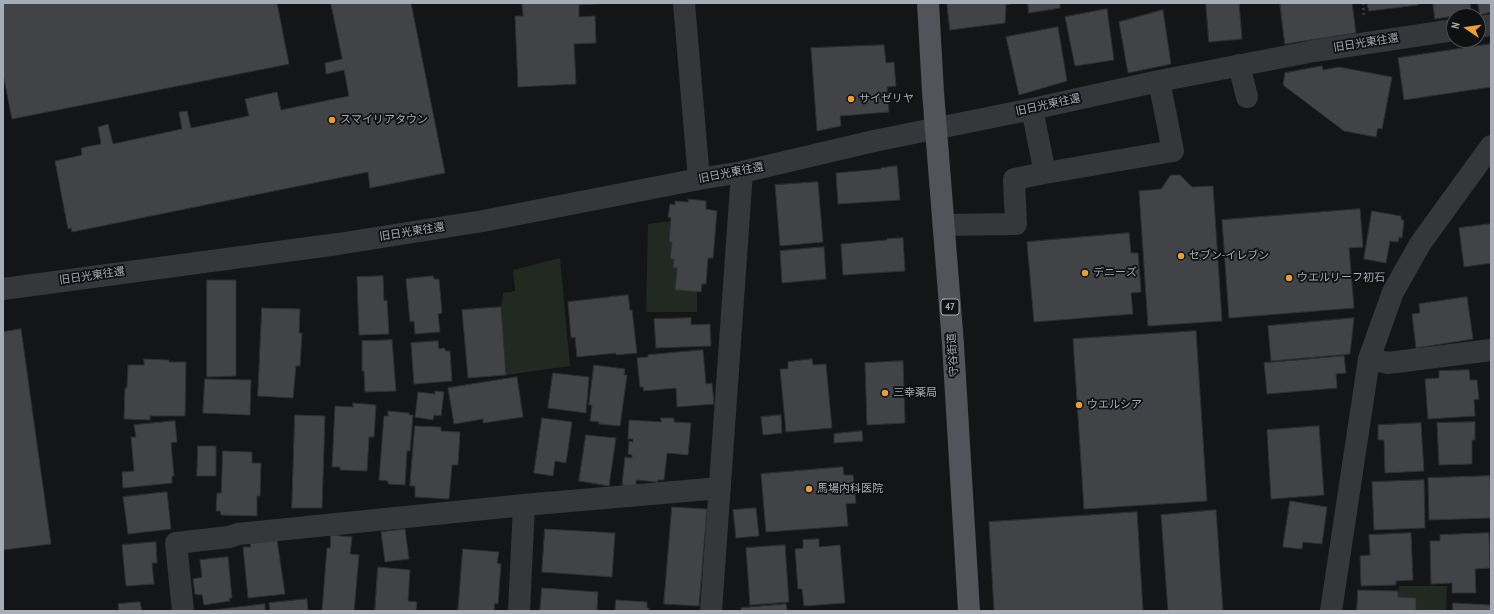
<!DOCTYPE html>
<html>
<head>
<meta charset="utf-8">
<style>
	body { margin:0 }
	#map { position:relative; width:1494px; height:614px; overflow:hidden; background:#141516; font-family:"PT Sans Narrow",sans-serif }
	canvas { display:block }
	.frame { position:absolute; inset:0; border:4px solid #a7adb6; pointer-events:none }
	.north { position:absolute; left:1446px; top:8px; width:40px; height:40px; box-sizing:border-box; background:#0f1011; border:1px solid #4c4f53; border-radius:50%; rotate:283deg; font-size:11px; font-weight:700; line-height:16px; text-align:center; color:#a7adb6 }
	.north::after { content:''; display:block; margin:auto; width:14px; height:18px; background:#ea9d39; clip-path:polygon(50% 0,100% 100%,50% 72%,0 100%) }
</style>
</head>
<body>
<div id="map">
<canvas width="1494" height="614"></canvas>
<div class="frame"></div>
<div class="north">N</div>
</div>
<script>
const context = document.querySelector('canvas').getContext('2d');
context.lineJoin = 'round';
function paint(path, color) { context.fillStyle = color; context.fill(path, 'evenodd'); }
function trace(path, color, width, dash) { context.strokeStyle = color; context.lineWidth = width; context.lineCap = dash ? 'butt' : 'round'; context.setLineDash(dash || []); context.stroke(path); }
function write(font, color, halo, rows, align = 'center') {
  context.font = font + ' "PT Sans Narrow","Noto Sans JP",sans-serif'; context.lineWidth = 3.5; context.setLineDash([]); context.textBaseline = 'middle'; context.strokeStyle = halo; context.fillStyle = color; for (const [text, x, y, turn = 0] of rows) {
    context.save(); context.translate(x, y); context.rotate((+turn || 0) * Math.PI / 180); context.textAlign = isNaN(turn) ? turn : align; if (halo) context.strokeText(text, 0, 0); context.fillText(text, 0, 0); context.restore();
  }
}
paint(new Path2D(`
	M 671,221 L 669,241 L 672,242 L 670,258 L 674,259 L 673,268 L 677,268 L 675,290 L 697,292 L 697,312 L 646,312 L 648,224 Z
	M 560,258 L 570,366 L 506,375 L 501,307 L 503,293 L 515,291 L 513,270 Z
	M 1399,586 L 1447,586 L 1446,611 L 1416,611 L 1416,598 L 1398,597 Z`), '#212921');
const building = new Path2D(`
	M 3,3 L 277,3 L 289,64 L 12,119 L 3,74 Z
	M 331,3 L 411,3 L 445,173 L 370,188 L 368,172 L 72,232 L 71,228 L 68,229 L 55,161 L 82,155 L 81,148 L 101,144 L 98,127 L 108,124 L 113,144 L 182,129 L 179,112 L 187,111 L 191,128 L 249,116 L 245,99 L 277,92 L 281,110 L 349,96 L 344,70 L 326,74 L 325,63 L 342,59 Z
	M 522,3 L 611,3 L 579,5 L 579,17 L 595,16 L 596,43 L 574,44 L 576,84 L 518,87 L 515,16 L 523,16 Z
	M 947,3 L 1014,3 L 1006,5 L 1005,23 L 950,30 Z
	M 1028,3 L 1060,3 L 1060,8 L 1029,13 Z
	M 1206,3 L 1239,3 L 1242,39 L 1209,42 Z
	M 1280,3 L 1352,3 L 1356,33 L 1285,44 Z
	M 1367,3 L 1418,3 L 1418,5 L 1369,11 Z
	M 1433,3 L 1470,3 L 1471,13 L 1435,19 Z
	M 1478,3 L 1491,3 L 1491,12 L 1480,15 Z
	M 1107,9 L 1114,60 L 1075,66 L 1065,17 Z
	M 1163,10 L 1171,64 L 1128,73 L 1119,22 Z
	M 1058,27 L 1067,81 L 1019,95 L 1006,37 Z
	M 1491,44 L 1491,87 L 1404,100 L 1398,58 Z
	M 884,45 L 886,63 L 894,62 L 896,86 L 887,87 L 889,112 L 840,116 L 841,126 L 817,131 L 811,48 Z
	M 1322,66 L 1323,70 L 1339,67 L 1392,77 L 1382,129 L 1378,128 L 1376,137 L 1344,131 L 1283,85 L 1285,73 Z
	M 897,166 L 900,200 L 838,204 L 836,173 L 881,169 L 881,168 Z
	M 1171,175 L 1180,175 L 1192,187 L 1213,186 L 1222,321 L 1148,326 L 1139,191 L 1161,189 Z
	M 818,182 L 823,242 L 780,246 L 775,185 Z
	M 688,199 L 706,201 L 706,209 L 717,211 L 713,258 L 708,258 L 706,284 L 702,284 L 701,292 L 675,290 L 677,268 L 673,268 L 674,259 L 670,259 L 672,242 L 669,242 L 671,218 L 668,217 L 670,204 L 675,205 L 675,201 L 688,202 Z
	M 1360,209 L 1363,247 L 1349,248 L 1354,308 L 1229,318 L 1222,220 Z
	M 1372,211 L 1401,216 L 1401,219 L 1404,221 L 1402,238 L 1399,237 L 1398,242 L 1390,241 L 1386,263 L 1364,259 Z
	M 1491,224 L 1491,263 L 1464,267 L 1459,228 Z
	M 1129,233 L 1131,253 L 1138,253 L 1141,292 L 1131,293 L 1133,314 L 1034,322 L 1027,242 Z
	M 903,238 L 905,271 L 843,275 L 841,244 L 887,240 L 887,239 Z
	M 824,247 L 826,279 L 782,283 L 780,251 Z
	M 383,276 L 384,301 L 387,300 L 389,334 L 359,335 L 357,277 Z
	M 433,276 L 434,279 L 439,279 L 442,313 L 438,314 L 440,332 L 415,334 L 414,321 L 410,322 L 406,279 Z
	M 207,280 L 236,280 L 236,376 L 207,377 Z
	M 628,295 L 630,310 L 632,310 L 637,353 L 616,355 L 616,353 L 577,357 L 575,337 L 571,338 L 568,302 Z
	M 1467,297 L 1473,339 L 1416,348 L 1412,314 L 1420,313 L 1419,304 Z
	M 501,307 L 506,375 L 468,378 L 462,310 Z
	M 262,308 L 300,309 L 299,333 L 302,333 L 300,366 L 296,366 L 293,398 L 258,396 Z
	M 691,318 L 691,325 L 710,324 L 711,346 L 656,348 L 654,319 Z
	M 1354,318 L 1350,354 L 1271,361 L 1268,326 Z
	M 21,329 L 51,544 L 3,550 L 3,332 Z
	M 1196,331 L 1207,501 L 1084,509 L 1073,339 Z
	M 392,340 L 396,391 L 365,392 L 364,371 L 362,371 L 362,341 Z
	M 438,341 L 439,349 L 444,348 L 446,351 L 450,351 L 452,381 L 414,384 L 411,343 Z
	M 703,350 L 706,384 L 712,383 L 714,404 L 677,407 L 676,388 L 644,391 L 643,387 L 640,387 L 637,358 L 648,357 L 648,355 Z
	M 1344,356 L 1346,373 L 1336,374 L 1337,388 L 1267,394 L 1264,363 Z
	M 144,359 L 169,360 L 169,362 L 186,362 L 185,416 L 150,416 L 150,420 L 124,419 L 125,388 L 127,388 L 128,365 L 144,365 Z
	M 812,359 L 813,365 L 826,364 L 832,428 L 786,432 L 780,369 L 788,369 L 788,362 Z
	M 903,361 L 905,423 L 867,425 L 865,363 Z
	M 594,365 L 625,369 L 624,375 L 627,375 L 620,426 L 599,424 L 599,422 L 590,421 L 592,405 L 589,405 Z
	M 1469,370 L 1470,380 L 1477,380 L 1479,399 L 1474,400 L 1475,416 L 1428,419 L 1425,379 L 1439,378 L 1439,371 Z
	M 553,373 L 589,377 L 586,413 L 548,408 Z
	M 517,377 L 523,417 L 483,423 L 483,419 L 454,424 L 448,388 Z
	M 205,379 L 251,380 L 250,415 L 203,413 Z
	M 435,391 L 444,392 L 441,416 L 434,415 L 433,420 L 415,417 L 418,392 L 435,394 Z
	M 353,403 L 376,405 L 374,437 L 369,437 L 367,471 L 340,470 L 340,467 L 332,467 L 335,406 L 353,407 Z
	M 388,411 L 409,413 L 409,415 L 413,415 L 410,451 L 407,451 L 405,485 L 388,484 L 388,481 L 379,480 L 384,416 L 388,416 Z
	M 295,415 L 325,416 L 322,508 L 292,508 Z
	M 781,415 L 782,433 L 763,435 L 761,417 Z
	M 542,418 L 572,422 L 566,463 L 555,461 L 553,476 L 534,473 Z
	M 661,418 L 674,418 L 674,422 L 691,423 L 688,455 L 667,453 L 664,480 L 658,480 L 658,482 L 636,480 L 636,486 L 622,485 L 625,457 L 632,458 L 632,455 L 628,454 L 629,441 L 633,442 L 633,439 L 628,439 L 629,420 L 661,422 Z
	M 175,421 L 177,442 L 171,443 L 174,476 L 172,476 L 172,483 L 123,488 L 122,472 L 134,471 L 131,437 L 136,437 L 134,425 Z
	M 1475,422 L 1475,440 L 1472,440 L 1472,464 L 1439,465 L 1437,423 Z
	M 1421,423 L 1424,471 L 1385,473 L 1384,440 L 1378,440 L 1378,425 Z
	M 415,426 L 441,427 L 441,431 L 460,432 L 458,465 L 452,465 L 449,499 L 415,497 L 415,486 L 410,486 Z
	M 1319,426 L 1324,495 L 1271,499 L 1267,430 Z
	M 862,431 L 863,441 L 834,443 L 834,434 Z
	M 586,435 L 616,438 L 609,486 L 579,481 Z
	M 198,446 L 216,446 L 216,476 L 197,476 Z
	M 223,451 L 252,452 L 252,463 L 261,463 L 260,496 L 257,496 L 257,516 L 221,515 L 220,511 L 216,511 L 217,493 L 221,493 Z
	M 843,467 L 844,475 L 853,475 L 856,503 L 846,504 L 848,526 L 766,532 L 761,474 Z
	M 1490,476 L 1491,518 L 1429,520 L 1428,478 Z
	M 1424,480 L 1425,528 L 1374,530 L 1372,482 Z
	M 167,492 L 171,529 L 128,534 L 123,497 Z
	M 1290,501 L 1327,507 L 1322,544 L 1303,542 L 1302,549 L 1283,547 Z
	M 672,507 L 707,509 L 699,606 L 664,604 Z
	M 756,508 L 759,536 L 736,538 L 733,510 Z
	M 1216,510 L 1223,611 L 1168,611 L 1161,515 Z
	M 1137,512 L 1143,611 L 994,611 L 989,522 Z
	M 405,529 L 409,559 L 385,562 L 381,532 Z
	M 545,529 L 615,533 L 612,577 L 542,572 Z
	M 1411,533 L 1413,580 L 1396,581 L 1396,585 L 1361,586 L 1360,556 L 1370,555 L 1369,535 Z
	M 1489,533 L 1490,568 L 1475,569 L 1476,593 L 1452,593 L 1452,583 L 1431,584 L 1430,541 L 1440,541 L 1440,535 Z
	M 331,535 L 352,537 L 350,554 L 359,555 L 354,611 L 322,611 L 327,548 L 330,548 Z
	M 819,539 L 819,547 L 840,545 L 845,603 L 804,606 L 802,589 L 798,589 L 795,549 L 803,548 L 803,540 Z
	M 277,540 L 285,594 L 248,598 L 243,547 L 251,547 L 250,544 Z
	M 156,542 L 157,563 L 152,563 L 154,584 L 126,586 L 122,545 Z
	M 785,545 L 789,602 L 750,605 L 746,548 Z
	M 463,549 L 499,552 L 497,563 L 501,564 L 498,604 L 495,603 L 494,611 L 458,611 Z
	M 228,557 L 232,598 L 229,598 L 230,601 L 204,605 L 202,595 L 195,594 L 193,579 L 202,577 L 200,560 Z
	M 378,567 L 410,570 L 408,601 L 417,602 L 416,611 L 375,611 Z
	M 542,588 L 598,592 L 597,611 L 540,611 Z
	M 1358,590 L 1398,591 L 1398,597 L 1416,598 L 1416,611 L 1357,611 Z
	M 307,599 L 308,611 L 270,611 L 269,603 Z
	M 616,600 L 647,602 L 647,608 L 649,608 L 649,611 L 615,611 Z
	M 140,602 L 142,611 L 119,611 L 118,604 Z
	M 1453,603 L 1491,605 L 1491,611 L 1453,611 Z
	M 265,604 L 265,611 L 205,611 Z
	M 786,604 L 787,611 L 741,611 L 741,608 Z`);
paint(building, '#414346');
trace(building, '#2e2f32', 1);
trace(new Path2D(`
	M 1363,3 L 1364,16`), '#3c3e42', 2.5, [2, 3]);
trace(new Path2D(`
	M 684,3 L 699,179
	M 1478,27 L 1491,25
	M 1239,65 L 1247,97
	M 1032,109 L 1045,173 L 1173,151 L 1159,81
	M 944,225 L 1016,224 L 1014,179 L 1045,173
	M 3,289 L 338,244 L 483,221 L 699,179 L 742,172 L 874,141 L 1032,109 L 1159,81 L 1314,51 L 1454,30
	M 1369,359 L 1388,363 L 1491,350
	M 183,611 L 176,543 L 229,537 L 238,534 L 524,505 L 720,488
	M 519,611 L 524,505
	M 711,611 L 742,172
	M 1331,611 L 1369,359 L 1393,292 L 1420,244 L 1491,146`), '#36373b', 22);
trace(new Path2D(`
	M 928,3 L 933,92 L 953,344 L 969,611`), '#52545a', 22);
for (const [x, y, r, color] of [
	[851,99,4,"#ea9d39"],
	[332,120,4,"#ea9d39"],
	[1181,256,4,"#ea9d39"],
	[1085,273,4,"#ea9d39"],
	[1289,278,4,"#ea9d39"],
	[885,393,4,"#ea9d39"],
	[1079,405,4,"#ea9d39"],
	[809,489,4,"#ea9d39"]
]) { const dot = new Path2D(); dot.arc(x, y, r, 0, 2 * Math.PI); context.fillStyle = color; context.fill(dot); trace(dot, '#0f1011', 1.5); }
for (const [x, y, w] of [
	[950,307,18]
]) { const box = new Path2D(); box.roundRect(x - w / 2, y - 8, w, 16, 3); context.fillStyle = '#0f1011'; context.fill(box); trace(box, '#a7adb6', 1); }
write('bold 10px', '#a7adb6', null, [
	["47",950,307]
]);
write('11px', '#a7adb6', '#0f1011', [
	["旧日光東往還",1366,43,-9],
	["旧日光東往還",1048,105,-12],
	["旧日光東往還",731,173,-11],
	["旧日光東往還",412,232,-9],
	["旧日光東往還",92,276,-8],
	["守谷街道",953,355,-94]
]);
write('11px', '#a7adb6', '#0f1011', [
	["サイゼリヤ",859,99],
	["スマイリアタウン",340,120],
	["セブン-イレブン",1189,256],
	["デニーズ",1093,273],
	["ウエルリーフ初石",1297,278],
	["三幸薬局",893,393],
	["ウエルシア",1087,405],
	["馬場内科医院",817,489]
], 'left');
</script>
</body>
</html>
